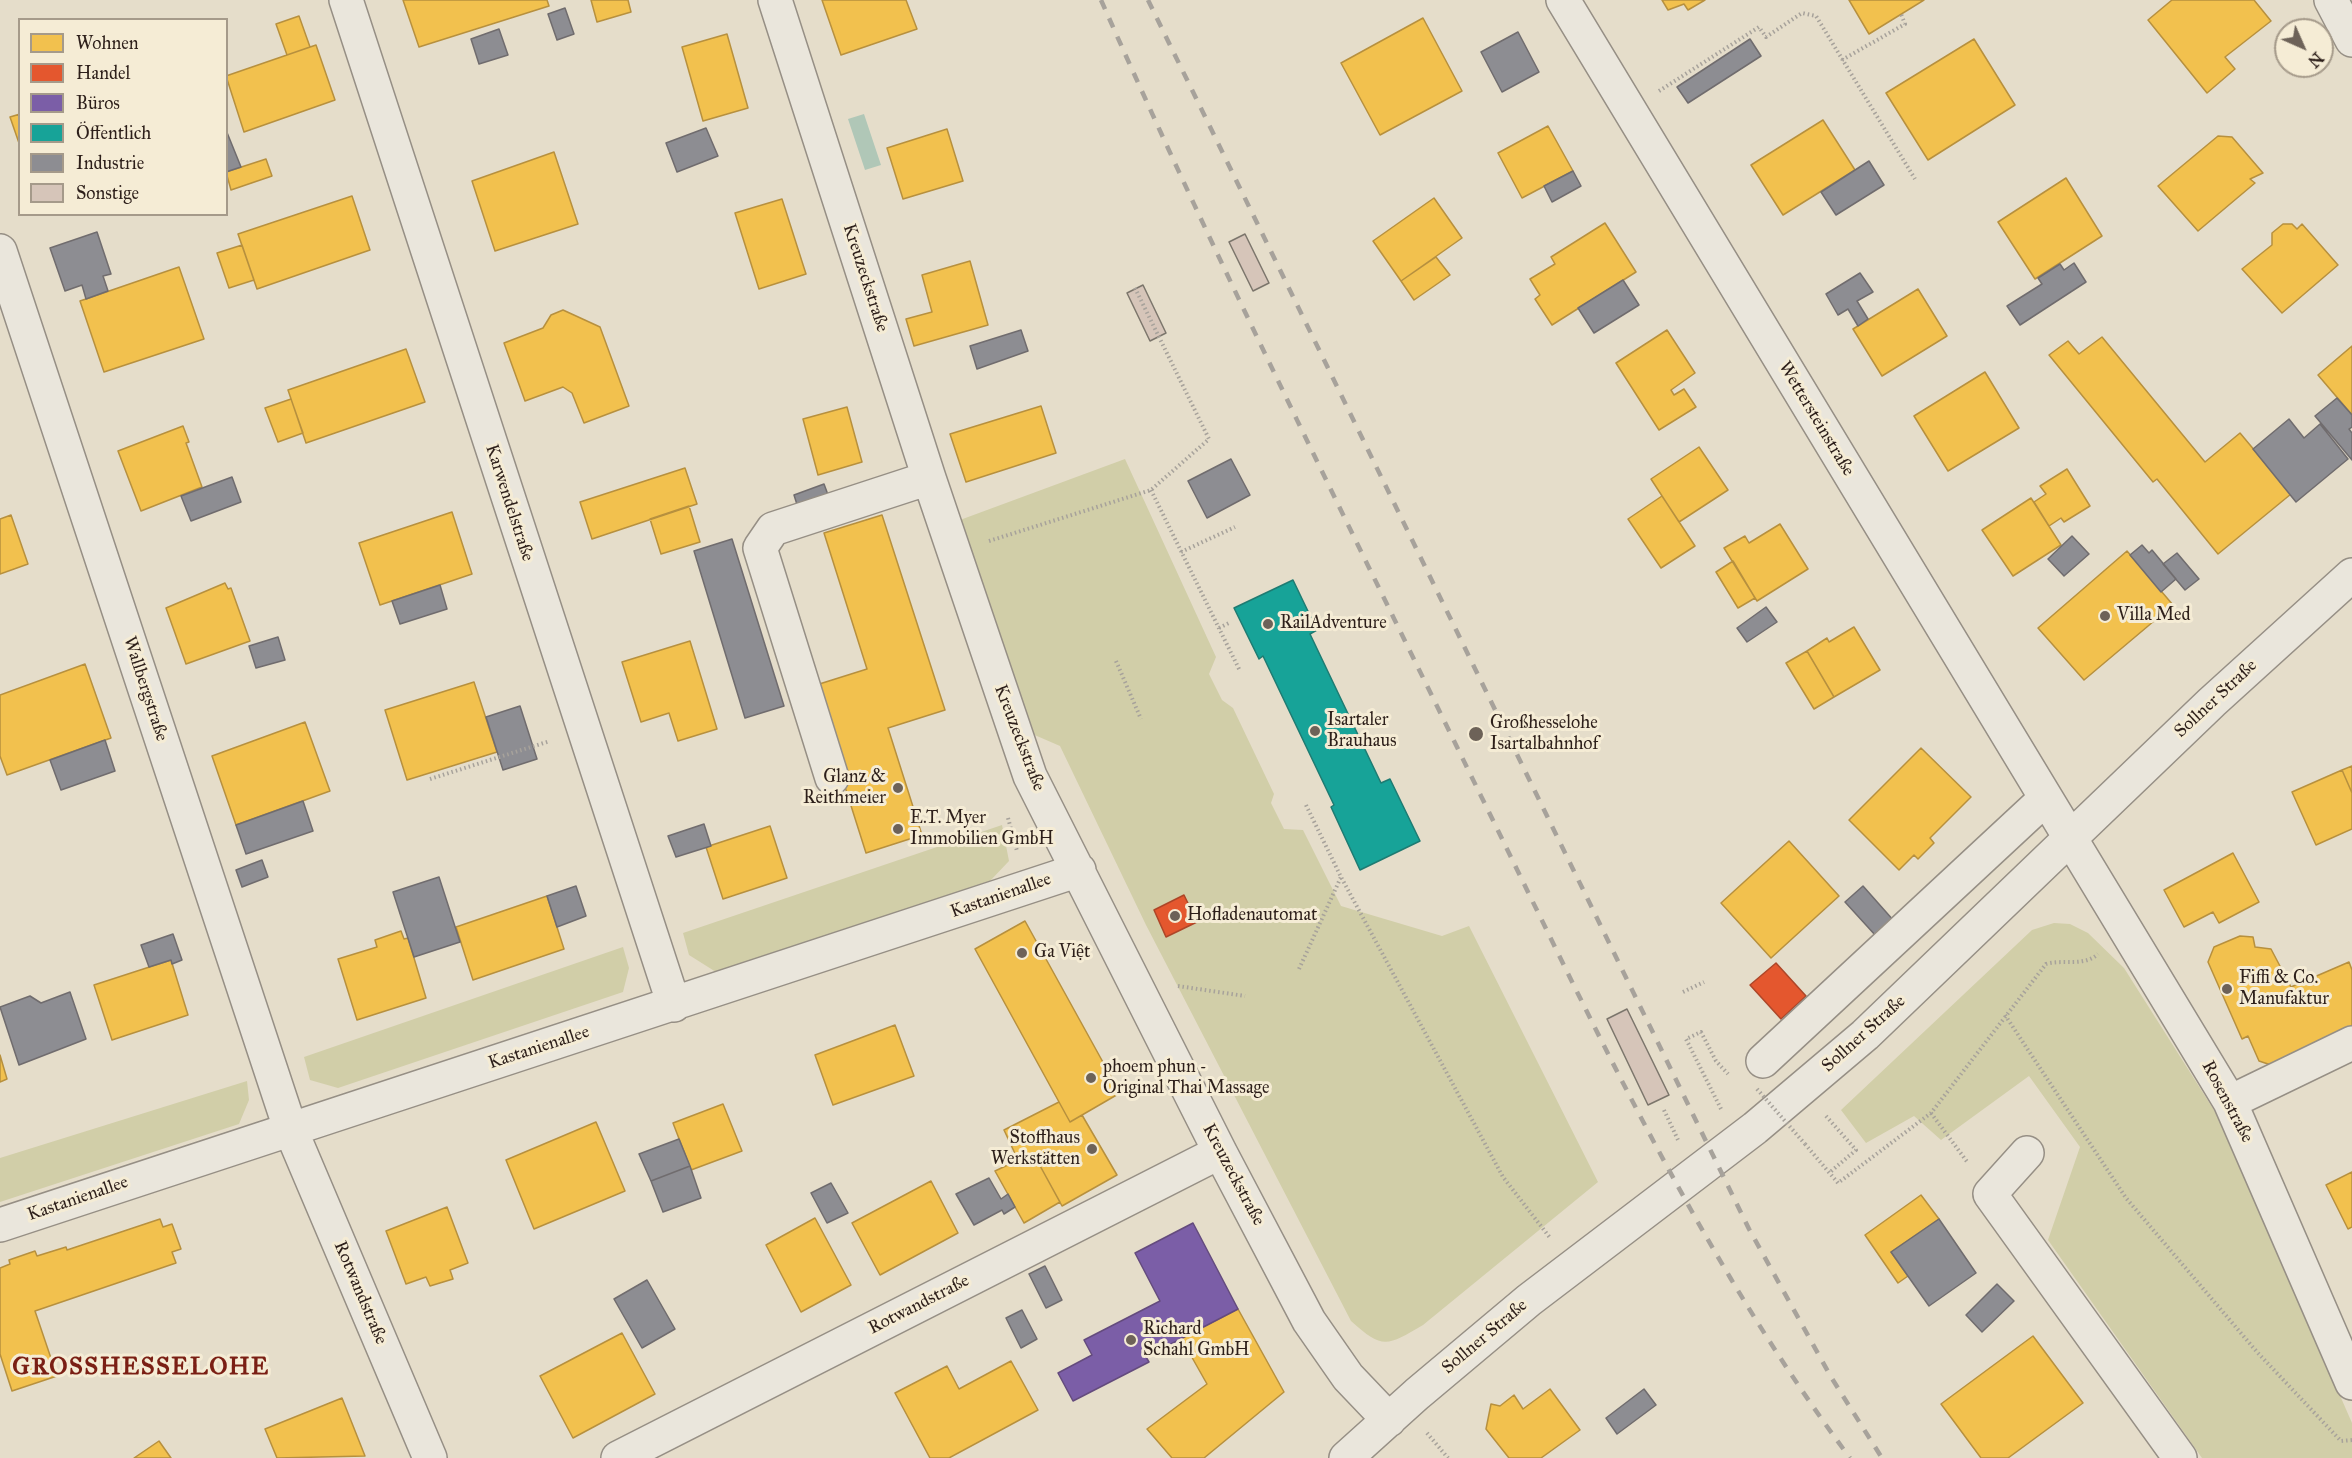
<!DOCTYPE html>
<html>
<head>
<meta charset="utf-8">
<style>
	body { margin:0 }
	#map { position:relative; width:2352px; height:1458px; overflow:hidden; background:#e5ddca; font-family:"IM FELL Great Primer",serif }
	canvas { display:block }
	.legend { position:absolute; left:18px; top:18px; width:210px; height:198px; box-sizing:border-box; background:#f5ecd5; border:2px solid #a59a8a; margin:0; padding:8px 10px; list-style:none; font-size:18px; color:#2d1f1a }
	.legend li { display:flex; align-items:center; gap:12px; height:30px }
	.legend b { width:30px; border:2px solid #a59a8a }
	.north { position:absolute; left:2274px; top:18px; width:60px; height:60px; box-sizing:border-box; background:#f5ecd5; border:2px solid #a59a8a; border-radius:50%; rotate:135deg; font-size:16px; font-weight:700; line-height:24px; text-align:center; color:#2d1f1a }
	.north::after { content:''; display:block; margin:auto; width:21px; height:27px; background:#6d6258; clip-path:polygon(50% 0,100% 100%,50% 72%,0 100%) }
</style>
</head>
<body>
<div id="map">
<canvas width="2352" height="1458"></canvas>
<ul class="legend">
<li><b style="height:16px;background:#f2c14e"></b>Wohnen</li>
<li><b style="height:16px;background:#e4572e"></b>Handel</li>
<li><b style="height:16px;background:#7b5ea7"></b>Büros</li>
<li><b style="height:16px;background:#17a398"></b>Öffentlich</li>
<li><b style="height:16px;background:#8d8d92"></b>Industrie</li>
<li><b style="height:16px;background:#d6c5b9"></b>Sonstige</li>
</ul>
<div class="north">N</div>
</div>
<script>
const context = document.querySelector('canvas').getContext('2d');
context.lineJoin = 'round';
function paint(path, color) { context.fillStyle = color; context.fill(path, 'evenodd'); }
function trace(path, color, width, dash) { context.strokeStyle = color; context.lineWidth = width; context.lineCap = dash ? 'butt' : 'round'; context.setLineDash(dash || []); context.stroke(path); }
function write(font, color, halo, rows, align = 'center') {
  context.font = font + ' "IM FELL Great Primer",serif'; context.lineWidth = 6; context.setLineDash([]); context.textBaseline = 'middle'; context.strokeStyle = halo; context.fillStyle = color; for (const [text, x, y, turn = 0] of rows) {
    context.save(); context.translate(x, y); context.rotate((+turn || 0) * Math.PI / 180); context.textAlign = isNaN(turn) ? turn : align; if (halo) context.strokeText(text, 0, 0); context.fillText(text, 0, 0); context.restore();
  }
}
paint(new Path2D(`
	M 1125,459 L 1216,657 L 1209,674 L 1222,700 L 1233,708 L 1274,794 L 1271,803 L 1284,829 L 1303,830 L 1341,906 L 1442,936 L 1469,926 L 1598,1182 L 1423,1325 C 1387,1346 1383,1350 1351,1321 L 1146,925 L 1060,746 L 1030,733 L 960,520 Z
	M 1002,825 L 1009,861 L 990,881 L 716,972 L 689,955 L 683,933 Z
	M 2054,923 L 2070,924 L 2088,933 L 2124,968 L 2219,1118 L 2352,1423 L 2352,1458 L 2202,1458 L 2048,1240 L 2080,1147 L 2029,1076 L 1941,1140 L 1914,1116 L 1866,1143 L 1841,1110 L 2032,930 Z
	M 623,947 L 629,968 L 623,992 L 338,1088 L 310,1080 L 304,1057 Z
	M 247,1081 L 249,1100 L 239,1124 L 0,1202 L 0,1158 Z`), '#d1cea8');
paint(new Path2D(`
	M 864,114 L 881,165 L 865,170 L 848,119 Z`), '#b0c7b7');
const homes = new Path2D(`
	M 403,0 L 547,0 L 549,6 L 419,47 Z
	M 591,0 L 628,0 L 631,12 L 597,22 Z
	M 822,0 L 906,0 L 917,29 L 841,55 Z
	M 1662,0 L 1705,0 L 1688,10 L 1684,4 L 1668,10 Z
	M 1849,0 L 1924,0 L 1869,34 Z
	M 2172,0 L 2254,0 L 2271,21 L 2225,57 L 2235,69 L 2207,93 L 2148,20 Z
	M 299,16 L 310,47 L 287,55 L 276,24 Z
	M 1423,18 L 1462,91 L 1380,135 L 1341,63 Z
	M 727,34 L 748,108 L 703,121 L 682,47 Z
	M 1974,39 L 2015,105 L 1928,160 L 1886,93 Z
	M 316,45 L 335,100 L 244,132 L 226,76 Z
	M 20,114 L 20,146 L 10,117 Z
	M 1823,120 L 1855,170 L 1783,215 L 1751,165 Z
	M 1548,126 L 1573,171 L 1522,198 L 1498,153 Z
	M 947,129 L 963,181 L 903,199 L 887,148 Z
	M 2218,136 L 2232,137 L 2263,173 L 2250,179 L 2255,183 L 2198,231 L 2158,186 Z
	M 554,152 L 578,224 L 495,251 L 472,181 Z
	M 266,159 L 272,176 L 231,190 L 226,172 Z
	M 2066,178 L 2102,236 L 2035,279 L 1998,222 Z
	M 352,196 L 370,250 L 257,289 L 238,234 Z
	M 1434,198 L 1462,238 L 1401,281 L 1373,241 Z
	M 782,199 L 806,274 L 759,289 L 735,213 Z
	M 1605,223 L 1636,272 L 1552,325 L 1535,299 L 1540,295 L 1530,279 L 1555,264 L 1551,257 Z
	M 2283,224 L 2292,224 L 2297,229 L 2302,224 L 2338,265 L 2282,313 L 2242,269 L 2272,245 L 2272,233 Z
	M 242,245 L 254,280 L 229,288 L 217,253 Z
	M 1436,257 L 1450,275 L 1414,300 L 1401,281 Z
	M 970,261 L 988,325 L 914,346 L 906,319 L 932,312 L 922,275 Z
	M 179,267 L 204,339 L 104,372 L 80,301 Z
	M 1918,289 L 1947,336 L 1882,376 L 1853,329 Z
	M 563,310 L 600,327 L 629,406 L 584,423 L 572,393 L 563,387 L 525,401 L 504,343 L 543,328 L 551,315 Z
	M 1667,330 L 1695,373 L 1671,390 L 1674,395 L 1684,389 L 1696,407 L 1659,430 L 1616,363 Z
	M 2102,337 L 2205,462 L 2240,433 L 2291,494 L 2218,554 L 2157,479 L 2153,482 L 2049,355 L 2068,341 L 2079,354 Z
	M 2352,346 L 2352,415 L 2318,375 Z
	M 406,349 L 425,402 L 306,443 L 288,390 Z
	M 1985,372 L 2019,428 L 1948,471 L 1914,416 Z
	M 291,399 L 303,433 L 278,442 L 265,408 Z
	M 1041,406 L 1056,453 L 966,482 L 950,434 Z
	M 847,407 L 862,462 L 818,475 L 803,419 Z
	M 183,426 L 189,442 L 186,443 L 202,487 L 141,511 L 118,451 Z
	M 1699,447 L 1728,490 L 1679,522 L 1651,479 Z
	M 685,468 L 697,504 L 592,539 L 580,502 Z
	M 2067,469 L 2090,506 L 2064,522 L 2061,518 L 2049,526 L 2034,502 L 2046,494 L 2040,486 Z
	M 1662,496 L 1695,546 L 1661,568 L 1628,519 Z
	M 2031,498 L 2061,545 L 2013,576 L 1982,530 Z
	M 689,506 L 700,542 L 661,554 L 650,519 Z
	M 452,512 L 472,574 L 380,605 L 359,543 Z
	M 11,515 L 28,564 L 0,574 L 0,519 Z
	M 882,515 L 945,710 L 888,728 L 922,835 L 866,853 L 813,686 L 867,669 L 824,533 Z
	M 1780,524 L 1808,569 L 1757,601 L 1724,548 L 1745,536 L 1749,543 Z
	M 2127,551 L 2173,605 L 2084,680 L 2038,628 Z
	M 1733,561 L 1755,598 L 1738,608 L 1716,572 Z
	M 225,583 L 228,589 L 231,588 L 250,641 L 186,664 L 166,608 Z
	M 1854,627 L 1880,670 L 1834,697 L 1807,651 L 1827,638 L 1829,642 Z
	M 690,641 L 717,729 L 678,741 L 669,713 L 641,722 L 622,662 Z
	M 1807,651 L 1834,697 L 1814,709 L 1786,663 Z
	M 85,664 L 111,738 L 7,775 L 0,756 L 0,695 Z
	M 474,682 L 497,752 L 407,780 L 385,710 Z
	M 305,722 L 330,791 L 236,825 L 212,756 Z
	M 1921,748 L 1971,797 L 1930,838 L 1934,843 L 1918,859 L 1914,855 L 1899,870 L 1849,820 Z
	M 2352,766 L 2352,793 L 2342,770 Z
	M 2342,770 L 2352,793 L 2352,829 L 2316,845 L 2292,792 Z
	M 770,826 L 787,878 L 723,899 L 706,847 Z
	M 1789,841 L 1839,896 L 1771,958 L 1721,903 Z
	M 2233,853 L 2259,902 L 2219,923 L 2213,912 L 2184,927 L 2164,890 Z
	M 547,896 L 564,949 L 473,980 L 456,927 Z
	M 1025,921 L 1120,1093 L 1070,1122 L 975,949 Z
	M 401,931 L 404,939 L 408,938 L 426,998 L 357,1020 L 338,959 L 377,947 L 375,940 Z
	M 2240,936 L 2253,937 L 2255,947 L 2271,949 L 2291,987 L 2349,962 L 2352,970 L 2352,1040 L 2283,1069 L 2259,1061 L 2248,1036 L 2242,1039 L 2208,962 L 2214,947 Z
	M 171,960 L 188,1015 L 112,1040 L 94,985 Z
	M 895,1025 L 914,1076 L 833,1105 L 815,1055 Z
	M 0,1055 L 7,1079 L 0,1082 Z
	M 1059,1102 L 1070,1122 L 1082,1115 L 1117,1175 L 1062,1206 L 1033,1153 L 1018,1160 L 1004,1130 Z
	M 723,1104 L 742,1151 L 691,1170 L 673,1123 Z
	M 596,1122 L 625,1191 L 534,1229 L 506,1160 Z
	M 1033,1153 L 1060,1202 L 1024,1223 L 995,1171 Z
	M 2352,1172 L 2352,1227 L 2348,1229 L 2326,1185 Z
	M 931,1181 L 958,1233 L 880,1275 L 852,1223 Z
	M 1921,1195 L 1939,1219 L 1891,1252 L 1908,1276 L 1898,1283 L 1865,1235 Z
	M 447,1207 L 468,1263 L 450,1270 L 453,1279 L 430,1286 L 426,1277 L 406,1284 L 386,1231 Z
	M 815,1218 L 851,1285 L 801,1312 L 766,1245 Z
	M 160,1219 L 163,1227 L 172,1224 L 181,1249 L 172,1252 L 176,1263 L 35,1311 L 57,1376 L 12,1391 L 0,1354 L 0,1268 L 10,1264 L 9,1260 L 35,1251 L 37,1256 L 66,1247 L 67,1250 Z
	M 1238,1309 L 1284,1392 L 1204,1458 L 1172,1458 L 1147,1429 L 1207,1384 L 1181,1338 Z
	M 622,1333 L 655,1394 L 573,1438 L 540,1376 Z
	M 2033,1336 L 2083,1403 L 2008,1458 L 1981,1458 L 1941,1404 Z
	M 1011,1361 L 1038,1410 L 949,1458 L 930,1458 L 895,1393 L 947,1366 L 959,1389 Z
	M 1550,1389 L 1580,1430 L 1541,1458 L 1509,1458 L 1486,1429 L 1491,1404 L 1500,1406 L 1514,1395 L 1523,1409 Z
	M 342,1398 L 365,1456 L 277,1458 L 265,1429 Z
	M 159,1441 L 171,1458 L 134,1458 Z`);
paint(homes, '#f2c14e');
trace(homes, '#b7903e', 1.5);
const shops = new Path2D(`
	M 1184,895 L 1197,922 L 1166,937 L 1154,910 Z
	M 1776,963 L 1806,996 L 1781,1019 L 1750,985 Z`);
paint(shops, '#e4572e');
trace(shops, '#ad4628', 1.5);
const offices = new Path2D(`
	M 1193,1223 L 1238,1309 L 1146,1357 L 1149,1362 L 1073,1401 L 1058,1373 L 1092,1355 L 1084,1340 L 1160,1301 L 1135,1253 Z`);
paint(offices, '#7b5ea7');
trace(offices, '#644b7d', 1.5);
const public = new Path2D(`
	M 1293,580 L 1317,630 L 1310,634 L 1381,783 L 1390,779 L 1420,841 L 1360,870 L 1331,807 L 1334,805 L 1263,656 L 1259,659 L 1234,608 Z`);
paint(public, '#17a398');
trace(public, '#1e7b72', 1.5);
const industry = new Path2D(`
	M 565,8 L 574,34 L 557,40 L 548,14 Z
	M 499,29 L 508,55 L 479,64 L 471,39 Z
	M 1518,32 L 1539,72 L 1502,92 L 1481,52 Z
	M 1750,39 L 1761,56 L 1688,103 L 1677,87 Z
	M 706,128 L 718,156 L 677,172 L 666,143 Z
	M 226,130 L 241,167 L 226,172 Z
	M 1869,161 L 1884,185 L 1836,215 L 1821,192 Z
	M 1573,171 L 1581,186 L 1552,202 L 1544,186 Z
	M 97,232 L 111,274 L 103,276 L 108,291 L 86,299 L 82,285 L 65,291 L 50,248 Z
	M 2074,263 L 2086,282 L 2020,325 L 2007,306 L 2042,284 L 2038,278 L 2060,264 L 2064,270 Z
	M 1860,273 L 1873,292 L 1857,301 L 1868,319 L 1858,326 L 1848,309 L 1838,315 L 1826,294 Z
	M 1623,280 L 1639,305 L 1594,333 L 1578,308 Z
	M 1021,330 L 1028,351 L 977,369 L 970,346 Z
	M 2337,398 L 2352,415 L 2352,427 L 2349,429 L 2352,433 L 2352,460 L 2315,416 Z
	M 2289,419 L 2304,438 L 2320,424 L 2348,459 L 2296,502 L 2253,449 Z
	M 1231,459 L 1250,495 L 1207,518 L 1188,481 Z
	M 232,477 L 241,502 L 191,521 L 181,496 Z
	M 824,484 L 831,503 L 800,514 L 794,495 Z
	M 2072,536 L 2089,554 L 2064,576 L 2048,559 Z
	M 732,539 L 784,706 L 745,718 L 694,551 Z
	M 2142,545 L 2149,553 L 2152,550 L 2176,579 L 2161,592 L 2130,555 Z
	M 2177,553 L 2199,579 L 2185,590 L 2163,564 Z
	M 440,585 L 447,609 L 400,624 L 392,601 Z
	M 1766,607 L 1777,622 L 1747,642 L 1737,628 Z
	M 278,637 L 285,660 L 256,668 L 249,646 Z
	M 520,706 L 537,759 L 503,770 L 486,717 Z
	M 105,740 L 115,771 L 61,790 L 50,760 Z
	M 303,801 L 313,831 L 246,854 L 236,825 Z
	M 704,824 L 711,846 L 676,857 L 668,836 Z
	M 262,860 L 268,877 L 242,887 L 236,870 Z
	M 439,877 L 460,942 L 414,957 L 393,892 Z
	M 576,886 L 586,916 L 557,927 L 547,896 Z
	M 1863,886 L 1894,921 L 1876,936 L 1845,902 Z
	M 173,934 L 182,960 L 172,964 L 171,960 L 149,967 L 141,945 Z
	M 70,992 L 86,1039 L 19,1065 L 0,1007 L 30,996 L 41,1003 Z
	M 679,1139 L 690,1166 L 651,1181 L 639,1154 Z
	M 690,1166 L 701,1198 L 663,1212 L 651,1181 Z
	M 989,1178 L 1001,1199 L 1008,1194 L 1015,1207 L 1004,1214 L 1002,1210 L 974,1225 L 956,1194 Z
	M 831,1183 L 848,1213 L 827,1223 L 811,1193 Z
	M 1939,1219 L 1976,1273 L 1929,1306 L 1891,1252 Z
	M 1045,1266 L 1062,1300 L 1046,1308 L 1029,1274 Z
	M 647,1280 L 675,1329 L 642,1348 L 614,1299 Z
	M 1997,1284 L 2014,1301 L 1982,1332 L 1966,1315 Z
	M 1022,1310 L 1037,1339 L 1021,1348 L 1006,1318 Z
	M 1644,1389 L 1656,1405 L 1617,1434 L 1606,1418 Z`);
paint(industry, '#8d8d92');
trace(industry, '#706c6e', 1.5);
const building = new Path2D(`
	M 1245,234 L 1269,283 L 1253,291 L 1229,242 Z
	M 1143,285 L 1166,333 L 1150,341 L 1127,293 Z
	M 1627,1009 L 1669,1095 L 1648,1105 L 1607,1019 Z`);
paint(building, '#d6c5b9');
trace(building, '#7c766c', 1.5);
const minor = new Path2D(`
	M 346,0 L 674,1005
	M 775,0 L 929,478 L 1030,776 L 1220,1152 L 1309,1321 L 1348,1377 L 1389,1420
	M 1563,0 L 2230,1102 L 2352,1383
	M 2331,0 L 2352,40
	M 0,251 L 290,1128 L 430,1458
	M 832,778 L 760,548 L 773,529 L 929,478
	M 1763,1061 L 2045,799
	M 2230,1102 L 2352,1043
	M 2027,1153 L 1990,1194 L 2180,1458
	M 0,1225 L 1079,870
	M 618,1458 L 1220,1152
	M 1346,1458 L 1417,1394 L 1529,1300 L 1755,1128 L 1865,1035 L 2212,702 L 2352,575`);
trace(minor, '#968f85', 36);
trace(new Path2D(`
	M 1842,60 L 1905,24 L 1901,14
	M 1659,91 L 1759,27 L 1766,37 L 1802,13 L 1816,16 L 1915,179
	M 1151,490 L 1240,671
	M 989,541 L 1151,490 L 1209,439 L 1134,286
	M 1181,552 L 1235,527
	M 1219,628 L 1231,622
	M 1116,661 L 1141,719
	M 430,779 L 550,741
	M 1306,805 L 1341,877 L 1503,1177 L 1551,1239
	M 1008,818 L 1017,851
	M 1299,969 L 1341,877
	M 1178,986 L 1245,996
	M 1683,992 L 1704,982
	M 2005,1015 L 2126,1198 L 2257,1352 L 2341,1441 L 2352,1440
	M 1721,1109 L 1686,1039 L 1701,1032 L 1716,1061 L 1728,1074
	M 1664,1110 L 1678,1140
	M 1931,1113 L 1968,1163
	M 1826,1116 L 1856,1150 L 1829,1173
	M 1805,1144 L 1838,1183 L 1931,1113 L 2046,964 C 2063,959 2084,967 2098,954
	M 1427,1433 L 1448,1458`), '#a7a29b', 4, [1.5, 3]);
trace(minor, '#eae6dc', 33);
trace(new Path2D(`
	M 1101,0 C 1220,269 1352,532 1481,796 C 1593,1023 1698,1254 1850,1458
	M 1148,0 L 1749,1229 L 1831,1377 L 1882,1458`), '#a7a29b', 4.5, [10, 10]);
trace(new Path2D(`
	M 1757,1089 L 1805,1144`), '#a7a29b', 4, [1.5, 3]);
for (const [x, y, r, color] of [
	[2105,616,6,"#6d6258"],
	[1268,624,6,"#6d6258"],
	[1315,731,6,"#6d6258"],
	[1476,734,8,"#6d6258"],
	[898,788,6,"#6d6258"],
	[898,829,6,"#6d6258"],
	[1175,916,6,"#6d6258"],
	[1022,953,6,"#6d6258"],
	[2227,989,6,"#6d6258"],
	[1091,1078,6,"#6d6258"],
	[1092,1149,6,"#6d6258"],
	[1131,1340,6,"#6d6258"]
]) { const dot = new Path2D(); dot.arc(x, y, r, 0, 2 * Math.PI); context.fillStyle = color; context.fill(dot); trace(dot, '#f5ecd5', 2); }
write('18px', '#2d1f1a', '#f5ecd5', [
	["Kreuzeckstraße",865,278,72],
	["Wettersteinstraße",1816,419,59],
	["Karwendelstraße",509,503,72],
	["Wallbergstraße",145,689,72],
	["Sollner Straße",2216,699,-43],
	["Kreuzeckstraße",1019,738,69],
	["Kastanienallee",1001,896,-19],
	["Sollner Straße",1864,1034,-42],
	["Kastanienallee",539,1048,-18],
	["Rosenstraße",2227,1102,62],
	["Kreuzeckstraße",1233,1175,62],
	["Kastanienallee",78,1199,-19],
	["Rotwandstraße",360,1293,67],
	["Rotwandstraße",919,1305,-27],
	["Sollner Straße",1485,1337,-40]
]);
write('18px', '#2d1f1a', '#f5ecd5', [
	["Villa Med",2117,616],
	["RailAdventure",1280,624],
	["Isartaler",1327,721],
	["Brauhaus",1327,742],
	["Großhesselohe",1490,724],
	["Isartalbahnhof",1490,745],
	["Glanz &",886,778,"right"],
	["Reithmeier",886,799,"right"],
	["E.T. Myer",910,819],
	["Immobilien GmbH",910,840],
	["Hofladenautomat",1187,916],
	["Ga Việt",1034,953],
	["Fiffi & Co.",2239,979],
	["Manufaktur",2239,1000],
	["phoem phun -",1103,1068],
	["Original Thai Massage",1103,1089],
	["Stoffhaus",1080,1139,"right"],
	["Werkstätten",1080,1160,"right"],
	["Richard",1143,1330],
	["Schahl GmbH",1143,1351]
], 'left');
context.letterSpacing = '1.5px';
write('bold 24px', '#7a1f14', '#f5ecd5', [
	["GROSSHESSELOHE",141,1368]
]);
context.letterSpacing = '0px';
</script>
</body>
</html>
